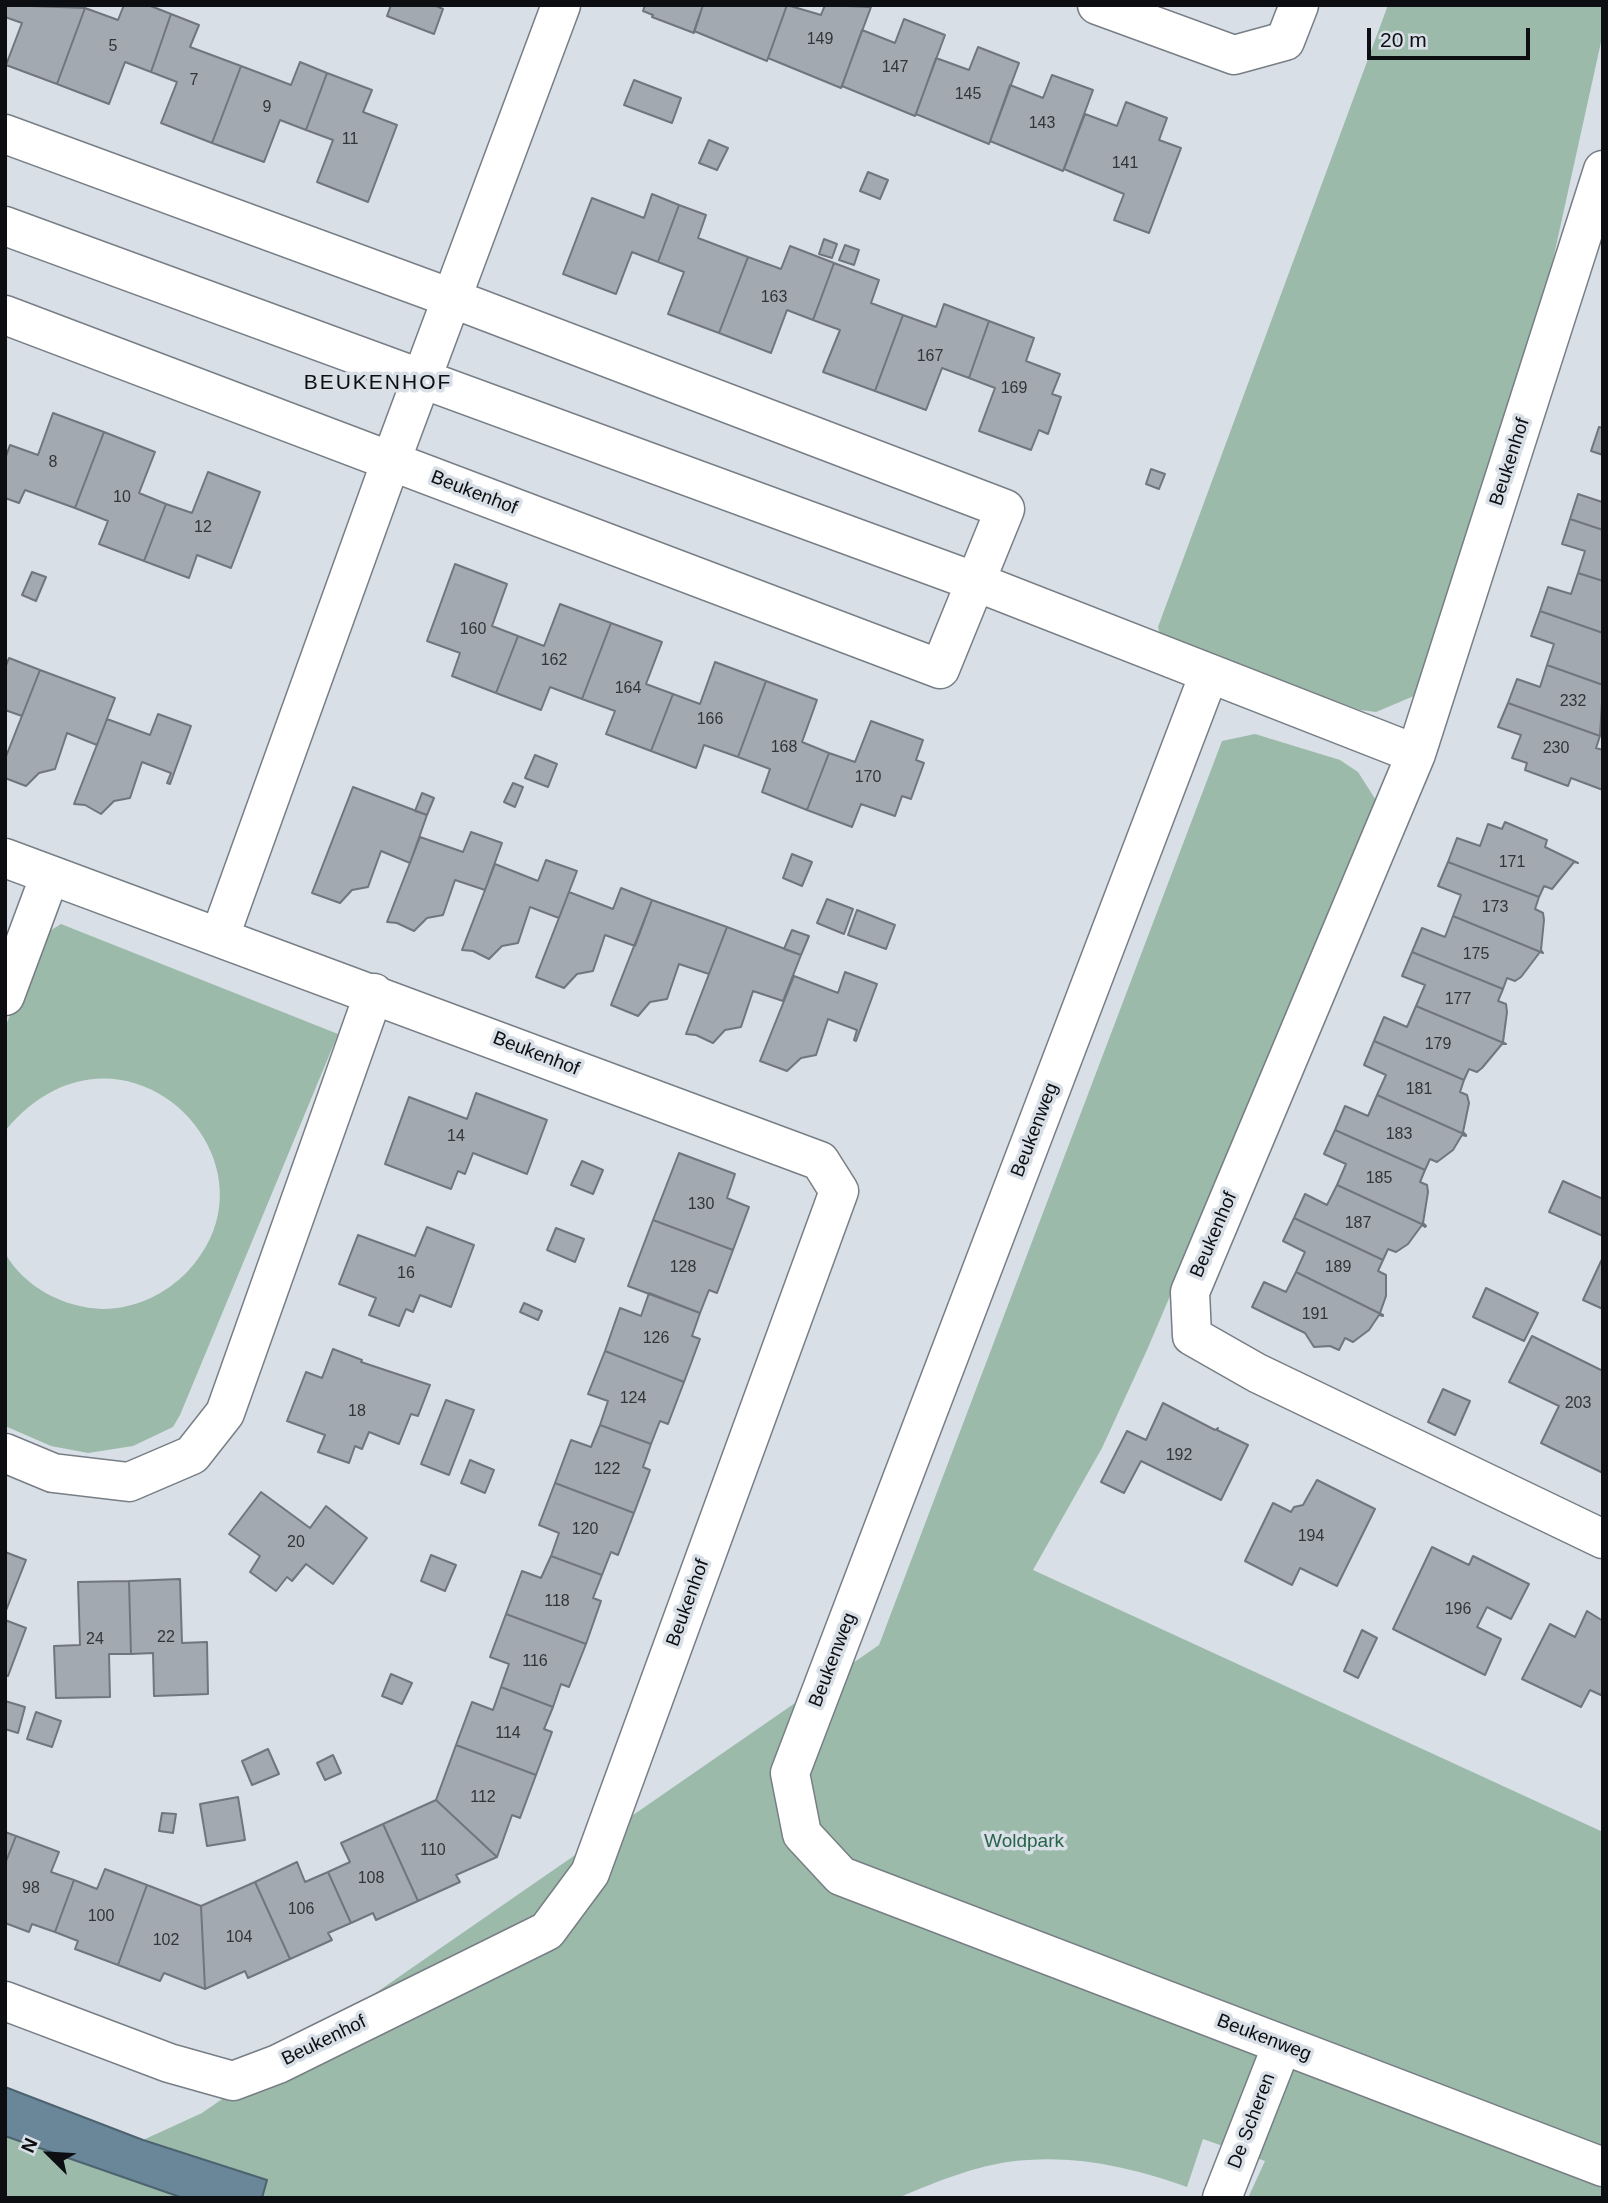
<!DOCTYPE html>
<html>
<head>
<meta charset="utf-8">
<style>
	body { margin:0 }
	#map { position:relative; width:1608px; height:2203px; overflow:hidden; background:#d8dfe6; font-family:Arial,sans-serif }
	canvas { display:block }
	.frame { position:absolute; inset:0; border:7px solid #0c0e11; pointer-events:none }
	.north { position:absolute; left:14px; top:2119px; width:70px; height:70px; -webkit-text-stroke:5px #d8dfe6; paint-order:stroke; rotate:294deg; font-size:19px; font-weight:700; line-height:28px; text-align:center; color:#0c0e11 }
	.north::after { content:''; display:block; margin:auto; width:24px; height:32px; background:#0c0e11; clip-path:polygon(50% 0,100% 100%,50% 72%,0 100%) }
	.scale { position:absolute; left:1367px; top:28px; width:163px; height:32px; box-sizing:border-box; border:4px solid #0c0e11; border-top:0; padding-left:9px; font-size:21px; line-height:24px; white-space:nowrap; color:#0c0e11; -webkit-text-stroke:5px #d8dfe6; paint-order:stroke }
</style>
</head>
<body>
<div id="map">
<canvas width="1608" height="2203"></canvas>
<div class="frame"></div>
<div class="north">N</div>
<div class="scale">20 m</div>
</div>
<script>
const context = document.querySelector('canvas').getContext('2d');
context.lineJoin = 'round';
function paint(path, color) { context.fillStyle = color; context.fill(path, 'evenodd'); }
function trace(path, color, width, dash) { context.strokeStyle = color; context.lineWidth = width; context.lineCap = dash ? 'butt' : 'round'; context.setLineDash(dash || []); context.stroke(path); }
function write(font, color, halo, rows, align = 'center') {
  context.font = font + ' Arial,sans-serif'; context.lineWidth = 7; context.setLineDash([]); context.textBaseline = 'middle'; context.strokeStyle = halo; context.fillStyle = color; for (const [text, x, y, turn = 0] of rows) {
    context.save(); context.translate(x, y); context.rotate((+turn || 0) * Math.PI / 180); context.textAlign = isNaN(turn) ? turn : align; if (halo) context.strokeText(text, 0, 0); context.fillText(text, 0, 0); context.restore();
  }
}
paint(new Path2D(`
	M 1388,5 L 1603,5 L 1603,33 L 1541,314 L 1421,693 L 1376,712 L 1360,710 L 1161,637 L 1158,627 Z
	M 1255,734 L 1340,760 L 1358,772 L 1379,805 L 1147,1350 L 1102,1448 L 1033,1570 L 1603,1832 L 1603,2198 L 1248,2198 L 1265,2161 L 1203,2139 L 1187,2187 C 1137,2169 1082,2156 1028,2160 C 983,2162 938,2181 898,2198 L 248,2198 L 156,2144 L 143,2140 L 202,2113 L 879,1645 L 1222,741 Z
	M 61,924 L 338,1034 L 180,1415 L 173,1427 L 133,1446 L 88,1453 L 51,1446 L 5,1426 L 5,1253 C 24,1287 64,1308 103,1309 C 135,1309 166,1294 188,1271 C 292,1160 119,992 5,1131 L 5,1028 L 40,937 Z
	M 5,2136 L 183,2198 L 5,2198 Z`), '#9bbaa9');
const water = new Path2D(`
	M 5,2087 L 143,2140 L 267,2180 L 262,2198 L 183,2198 L 5,2136 Z`);
paint(water, '#698799');
trace(water, '#4d6370', 2);
const building = new Path2D(`
	M 5,5 L 85,8 L 57,84 L 6,65 L 22,23 L 5,17 Z
	M 124,5 L 148,5 L 171,14 L 151,72 L 125,62 L 109,104 L 57,84 L 85,8 L 118,20 Z
	M 391,5 L 434,5 L 443,9 L 434,34 L 387,16 Z
	M 645,5 L 703,5 L 694,33 L 652,17 L 653,15 L 643,11 Z
	M 703,5 L 787,5 L 767,61 L 694,31 Z
	M 787,5 L 821,15 L 825,5 L 871,7 L 841,88 L 768,58 Z
	M 171,14 L 199,25 L 190,47 L 241,66 L 212,143 L 161,123 L 177,82 L 151,72 Z
	M 904,19 L 945,35 L 915,116 L 842,86 L 862,30 L 895,43 Z
	M 978,47 L 1019,63 L 989,144 L 916,114 L 936,58 L 969,70 Z
	M 300,62 L 327,73 L 306,130 L 280,120 L 264,162 L 212,143 L 241,66 L 291,85 Z
	M 327,73 L 372,90 L 363,112 L 397,125 L 368,202 L 317,182 L 333,140 L 306,130 Z
	M 1052,75 L 1093,90 L 1063,171 L 990,141 L 1010,85 L 1043,98 Z
	M 634,80 L 681,98 L 672,123 L 624,105 Z
	M 1126,102 L 1167,118 L 1159,140 L 1181,148 L 1149,233 L 1114,220 L 1124,194 L 1064,169 L 1085,114 L 1117,126 Z
	M 709,140 L 728,148 L 717,170 L 699,163 Z
	M 868,172 L 888,180 L 880,199 L 860,191 Z
	M 652,194 L 679,205 L 658,262 L 632,252 L 616,294 L 563,274 L 592,198 L 644,218 Z
	M 679,205 L 706,215 L 698,238 L 748,257 L 719,333 L 668,314 L 684,272 L 658,262 Z
	M 824,239 L 837,244 L 832,258 L 819,254 Z
	M 845,245 L 859,250 L 854,265 L 839,260 Z
	M 790,246 L 834,263 L 813,320 L 787,310 L 771,353 L 719,333 L 748,257 L 781,269 Z
	M 834,263 L 879,280 L 871,303 L 903,315 L 875,391 L 823,372 L 840,330 L 813,320 Z
	M 944,304 L 989,321 L 969,378 L 942,368 L 926,410 L 875,391 L 903,315 L 936,327 Z
	M 989,321 L 1034,338 L 1026,361 L 1060,374 L 1052,394 L 1061,397 L 1048,434 L 1039,430 L 1031,450 L 979,431 L 995,388 L 969,378 Z
	M 53,413 L 104,432 L 75,508 L 25,490 L 19,503 L 5,498 L 5,459 L 10,445 L 38,455 Z
	M 1599,427 L 1603,428 L 1603,455 L 1591,451 Z
	M 104,432 L 155,452 L 139,493 L 166,504 L 144,561 L 99,544 L 108,521 L 75,508 Z
	M 1151,469 L 1165,474 L 1159,489 L 1146,484 Z
	M 208,472 L 260,492 L 231,568 L 197,555 L 189,578 L 144,561 L 166,504 L 192,513 Z
	M 1578,494 L 1602,502 L 1603,498 L 1603,530 L 1570,519 Z
	M 1570,519 L 1603,530 L 1603,581 L 1578,573 L 1585,551 L 1562,544 Z
	M 455,564 L 507,584 L 492,626 L 518,636 L 496,693 L 452,676 L 460,653 L 427,641 Z
	M 32,572 L 46,577 L 36,601 L 22,595 Z
	M 1578,573 L 1603,581 L 1603,633 L 1540,611 L 1548,587 L 1571,594 Z
	M 560,604 L 611,623 L 582,699 L 550,687 L 541,710 L 496,693 L 518,636 L 544,646 Z
	M 1540,611 L 1603,633 L 1603,685 L 1547,665 L 1554,644 L 1531,636 Z
	M 611,623 L 662,642 L 646,684 L 673,694 L 651,751 L 606,734 L 615,711 L 582,699 Z
	M 9,658 L 40,670 L 22,716 L 5,710 L 5,668 Z
	M 715,662 L 766,681 L 738,757 L 704,745 L 696,768 L 651,751 L 673,694 L 700,704 Z
	M 1547,665 L 1603,685 L 1600,736 L 1508,703 L 1517,679 L 1540,687 Z
	M 40,670 L 115,698 L 97,745 L 67,733 L 55,769 L 39,773 L 26,786 L 5,778 L 5,759 Z
	M 766,681 L 817,700 L 802,742 L 829,753 L 807,810 L 762,792 L 770,769 L 738,757 Z
	M 1508,703 L 1600,736 L 1596,748 L 1603,750 L 1603,790 L 1571,778 L 1568,786 L 1525,770 L 1527,763 L 1512,758 L 1521,735 L 1498,727 Z
	M 158,714 L 191,726 L 170,784 L 167,783 L 171,773 L 142,762 L 130,798 L 114,801 L 101,814 L 85,805 L 74,804 L 107,719 L 150,735 Z
	M 871,721 L 923,740 L 916,760 L 924,763 L 911,799 L 902,796 L 895,816 L 861,804 L 852,827 L 807,810 L 829,753 L 855,762 Z
	M 535,755 L 557,764 L 548,787 L 525,778 Z
	M 513,783 L 523,787 L 515,807 L 504,802 Z
	M 353,787 L 427,815 L 410,863 L 381,851 L 368,887 L 352,890 L 340,903 L 312,893 Z
	M 422,793 L 434,798 L 427,815 L 415,811 Z
	M 1505,822 L 1547,840 L 1545,847 L 1578,863 L 1574,862 L 1552,889 L 1544,886 L 1539,897 L 1448,862 L 1457,838 L 1480,846 L 1488,824 L 1502,829 Z
	M 471,832 L 502,843 L 485,890 L 455,880 L 443,915 L 427,918 L 414,931 L 397,923 L 387,922 L 420,837 L 463,852 Z
	M 792,854 L 812,862 L 802,886 L 783,878 Z
	M 546,860 L 577,871 L 559,918 L 530,907 L 518,943 L 502,946 L 489,959 L 473,951 L 462,950 L 495,864 L 538,881 Z
	M 1448,862 L 1539,897 L 1535,909 L 1543,913 L 1544,920 L 1541,950 L 1543,953 L 1453,916 L 1461,895 L 1438,886 Z
	M 621,888 L 652,900 L 635,946 L 605,935 L 593,971 L 577,974 L 564,988 L 536,977 L 569,892 L 613,909 Z
	M 827,899 L 853,909 L 844,934 L 817,923 Z
	M 652,900 L 727,927 L 709,974 L 679,964 L 667,999 L 650,1002 L 638,1016 L 611,1005 Z
	M 857,910 L 895,925 L 886,949 L 848,935 Z
	M 1453,916 L 1543,953 L 1540,952 L 1521,977 L 1515,981 L 1507,978 L 1503,989 L 1412,952 L 1422,928 L 1445,937 Z
	M 727,927 L 801,955 L 783,1001 L 753,991 L 741,1027 L 725,1030 L 713,1043 L 696,1035 L 686,1034 Z
	M 792,930 L 809,936 L 801,955 L 784,949 Z
	M 1412,952 L 1503,989 L 1498,1001 L 1506,1004 L 1507,1012 L 1503,1042 L 1506,1044 L 1416,1006 L 1425,985 L 1402,976 Z
	M 845,972 L 877,984 L 856,1041 L 854,1040 L 857,1030 L 828,1019 L 816,1055 L 801,1058 L 787,1071 L 760,1061 L 794,976 L 838,993 Z
	M 1416,1006 L 1506,1044 L 1502,1044 L 1482,1068 L 1477,1072 L 1469,1069 L 1464,1080 L 1374,1041 L 1384,1017 L 1407,1027 Z
	M 1374,1041 L 1464,1080 L 1460,1092 L 1467,1095 L 1469,1103 L 1463,1132 L 1466,1135 L 1377,1095 L 1386,1075 L 1364,1065 Z
	M 476,1093 L 547,1120 L 527,1174 L 473,1153 L 465,1174 L 458,1171 L 451,1189 L 385,1164 L 409,1097 L 467,1119 Z
	M 1377,1095 L 1466,1135 L 1466,1136 L 1462,1135 L 1453,1150 L 1437,1162 L 1430,1159 L 1425,1170 L 1335,1130 L 1345,1106 L 1368,1116 Z
	M 1335,1130 L 1425,1170 L 1420,1182 L 1427,1185 L 1428,1192 L 1423,1223 L 1426,1226 L 1337,1185 L 1346,1164 L 1324,1154 Z
	M 679,1153 L 735,1174 L 727,1198 L 749,1207 L 733,1250 L 653,1220 Z
	M 582,1161 L 603,1170 L 593,1194 L 571,1185 Z
	M 1563,1181 L 1603,1199 L 1603,1236 L 1549,1212 Z
	M 1337,1185 L 1426,1226 L 1425,1227 L 1422,1225 L 1408,1244 L 1396,1252 L 1388,1249 L 1383,1260 L 1294,1218 L 1305,1194 L 1327,1205 Z
	M 1294,1218 L 1383,1260 L 1378,1271 L 1386,1275 L 1386,1296 L 1380,1313 L 1383,1315 L 1296,1272 L 1305,1252 L 1283,1241 Z
	M 653,1220 L 733,1250 L 717,1293 L 709,1290 L 700,1313 L 628,1286 Z
	M 427,1227 L 474,1245 L 451,1307 L 420,1295 L 413,1312 L 406,1309 L 399,1326 L 369,1315 L 376,1298 L 339,1284 L 358,1235 L 415,1256 Z
	M 556,1228 L 584,1239 L 575,1262 L 547,1250 Z
	M 1603,1257 L 1603,1309 L 1583,1300 Z
	M 1296,1272 L 1383,1315 L 1383,1316 L 1379,1315 L 1369,1330 L 1353,1342 L 1345,1338 L 1339,1350 L 1330,1346 L 1314,1347 L 1305,1333 L 1252,1307 L 1264,1282 L 1286,1292 Z
	M 1486,1288 L 1538,1313 L 1524,1341 L 1473,1317 Z
	M 649,1293 L 700,1313 L 692,1336 L 700,1339 L 684,1382 L 605,1351 L 620,1308 L 641,1316 Z
	M 524,1303 L 542,1311 L 538,1320 L 520,1312 Z
	M 1532,1336 L 1603,1371 L 1603,1473 L 1541,1443 L 1559,1406 L 1509,1382 Z
	M 333,1349 L 362,1360 L 361,1362 L 430,1385 L 418,1416 L 411,1414 L 399,1444 L 369,1432 L 362,1449 L 355,1446 L 349,1463 L 318,1452 L 325,1435 L 287,1421 L 306,1372 L 322,1378 Z
	M 605,1351 L 684,1382 L 668,1424 L 660,1421 L 651,1444 L 600,1425 L 608,1401 L 588,1394 Z
	M 1443,1389 L 1470,1401 L 1455,1435 L 1428,1422 Z
	M 446,1400 L 474,1410 L 449,1475 L 421,1464 Z
	M 1163,1403 L 1215,1430 L 1218,1428 L 1217,1430 L 1248,1445 L 1221,1500 L 1141,1461 L 1124,1493 L 1101,1482 L 1127,1431 L 1146,1440 Z
	M 600,1425 L 651,1444 L 643,1467 L 650,1470 L 634,1513 L 555,1483 L 571,1440 L 591,1447 Z
	M 470,1460 L 494,1470 L 485,1493 L 461,1483 Z
	M 1317,1480 L 1375,1509 L 1337,1586 L 1300,1568 L 1292,1585 L 1245,1561 L 1273,1503 L 1291,1512 L 1294,1507 L 1303,1505 Z
	M 555,1483 L 634,1513 L 618,1555 L 611,1552 L 602,1575 L 551,1556 L 559,1533 L 539,1525 Z
	M 261,1492 L 310,1528 L 326,1506 L 367,1538 L 333,1584 L 306,1564 L 292,1581 L 287,1577 L 276,1591 L 250,1572 L 260,1556 L 229,1534 Z
	M 1432,1547 L 1469,1565 L 1473,1556 L 1529,1584 L 1511,1619 L 1487,1607 L 1477,1627 L 1501,1639 L 1485,1675 L 1393,1629 Z
	M 5,1552 L 26,1560 L 5,1613 Z
	M 431,1555 L 456,1565 L 445,1591 L 421,1581 Z
	M 551,1556 L 602,1575 L 593,1598 L 601,1601 L 586,1644 L 506,1614 L 522,1571 L 541,1578 Z
	M 180,1579 L 182,1643 L 207,1642 L 208,1694 L 154,1696 L 153,1653 L 131,1654 L 129,1581 Z
	M 129,1581 L 131,1654 L 109,1654 L 110,1697 L 56,1698 L 54,1646 L 80,1645 L 78,1582 Z
	M 1587,1611 L 1603,1621 L 1603,1696 L 1590,1690 L 1581,1707 L 1522,1679 L 1550,1624 L 1575,1637 Z
	M 506,1614 L 586,1644 L 569,1687 L 561,1684 L 553,1707 L 501,1687 L 509,1664 L 490,1657 Z
	M 5,1620 L 26,1628 L 8,1676 L 5,1675 Z
	M 1362,1630 L 1377,1638 L 1358,1678 L 1344,1671 Z
	M 391,1674 L 412,1683 L 402,1704 L 382,1696 Z
	M 501,1687 L 553,1707 L 544,1729 L 552,1732 L 536,1775 L 456,1745 L 472,1702 L 493,1710 Z
	M 5,1701 L 25,1707 L 18,1733 L 5,1729 Z
	M 36,1712 L 61,1721 L 52,1747 L 27,1739 Z
	M 456,1745 L 536,1775 L 520,1818 L 512,1815 L 497,1857 L 436,1800 Z
	M 268,1749 L 279,1774 L 252,1785 L 242,1761 Z
	M 333,1755 L 341,1773 L 325,1780 L 317,1763 Z
	M 238,1797 L 245,1840 L 207,1846 L 200,1804 Z
	M 436,1800 L 497,1857 L 456,1875 L 460,1882 L 418,1901 L 383,1824 Z
	M 162,1813 L 176,1814 L 173,1833 L 159,1831 Z
	M 383,1824 L 418,1901 L 376,1920 L 373,1913 L 351,1923 L 328,1872 L 350,1862 L 341,1843 Z
	M 5,1832 L 16,1836 L 5,1864 Z
	M 16,1836 L 59,1852 L 51,1872 L 74,1880 L 55,1932 L 32,1924 L 29,1932 L 5,1923 L 5,1864 Z
	M 297,1862 L 305,1882 L 328,1872 L 351,1923 L 328,1933 L 332,1940 L 290,1959 L 255,1882 Z
	M 105,1869 L 147,1885 L 118,1965 L 75,1949 L 78,1941 L 55,1932 L 74,1880 L 97,1889 Z
	M 255,1882 L 290,1959 L 248,1978 L 245,1971 L 205,1989 L 201,1906 Z
	M 147,1885 L 201,1906 L 205,1989 L 164,1973 L 160,1981 L 118,1965 Z`);
paint(building, '#a3a9b0');
trace(building, '#70767d', 2);
const street = new Path2D(`
	M 1097,5 L 1234,55 L 1285,41 L 1299,5
	M 5,134 L 451,298 L 1005,509 L 940,669 L 5,315
	M 1603,170 L 1416,754 L 1190,1292 L 1192,1336 L 1257,1373 L 1603,1539
	M 5,226 L 976,582 L 1416,754
	M 1209,674 L 790,1773 L 802,1834 L 841,1876 L 1603,2167
	M 5,858 L 820,1161 L 839,1191 L 590,1873 L 547,1931 L 278,2064 L 233,2081 L 169,2063 L 5,2001
	M 220,936 L 391,461 L 561,5
	M 5,996 L 50,875
	M 5,1453 L 53,1473 L 129,1482 L 192,1455 L 225,1413 L 374,993
	M 1222,2198 L 1282,2045`);
trace(street, '#777e85', 41);
trace(street, '#fff', 38);
write('16px', '#323539', null, [
	["149",820,40],
	["5",113,47],
	["147",895,68],
	["7",194,81],
	["145",968,95],
	["9",267,108],
	["143",1042,124],
	["11",350,140],
	["141",1125,164],
	["163",774,298],
	["167",930,357],
	["169",1014,389],
	["8",53,463],
	["10",122,498],
	["12",203,528],
	["160",473,630],
	["162",554,661],
	["164",628,689],
	["232",1573,702],
	["166",710,720],
	["168",784,748],
	["230",1556,749],
	["170",868,778],
	["171",1512,863],
	["173",1495,908],
	["175",1476,955],
	["177",1458,1000],
	["179",1438,1045],
	["181",1419,1090],
	["183",1399,1135],
	["14",456,1137],
	["185",1379,1179],
	["130",701,1205],
	["187",1358,1224],
	["128",683,1268],
	["189",1338,1268],
	["16",406,1274],
	["191",1315,1315],
	["126",656,1339],
	["124",633,1399],
	["203",1578,1404],
	["18",357,1412],
	["192",1179,1456],
	["122",607,1470],
	["120",585,1530],
	["194",1311,1537],
	["20",296,1543],
	["118",557,1602],
	["196",1458,1610],
	["22",166,1638],
	["24",95,1640],
	["116",535,1662],
	["114",508,1734],
	["112",483,1798],
	["110",433,1851],
	["108",371,1879],
	["98",31,1889],
	["106",301,1910],
	["100",101,1917],
	["104",239,1938],
	["102",166,1941]
]);
write('19px', '#0c0e11', '#d8dfe6', [
	["Beukenhof",1510,462,-72],
	["Beukenhof",474,493,21],
	["Beukenhof",536,1054,21],
	["Beukenweg",1035,1130,-69],
	["Beukenhof",1214,1235,-67],
	["Beukenhof",688,1603,-70],
	["Beukenweg",833,1660,-69],
	["Beukenweg",1264,2038,21],
	["Beukenhof",324,2041,-26],
	["De Scheren",1252,2121,-69]
]);
write('19px', '#286248', '#d8dfe6', [
	["Woldpark",1024,1842]
]);
context.letterSpacing = '2px';
write('21px', '#0c0e11', '#d8dfe6', [
	["BEUKENHOF",378,383]
]);
context.letterSpacing = '0px';
</script>
</body>
</html>
